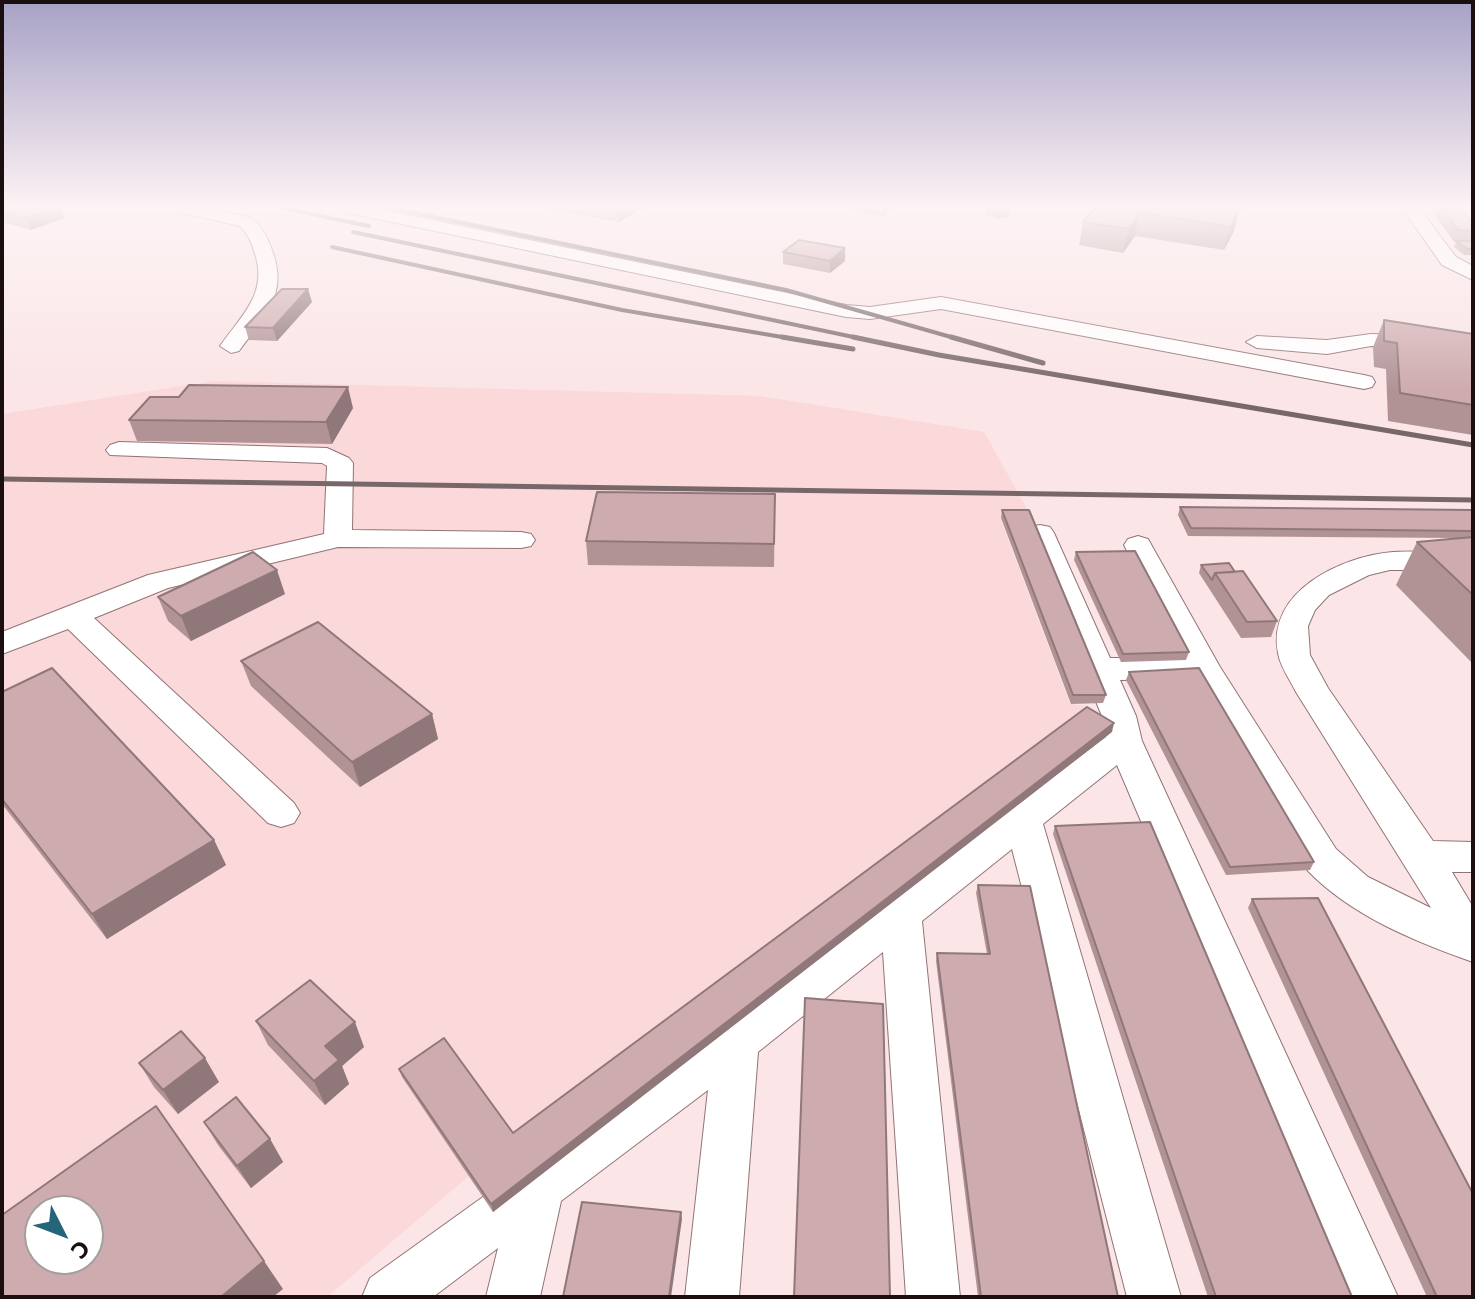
<!DOCTYPE html>
<html>
<head>
<meta charset="utf-8">
<style>
	body { margin:0 }
	#map { position:relative; width:1475px; height:1299px; overflow:hidden; background:#fbe5e6; font-family:Commissioner,sans-serif }
	canvas { display:block }
	.frame { position:absolute; inset:0; border:4px solid #1a0e0f; pointer-events:none }
	.north { position:absolute; left:24px; top:1195px; width:80px; height:80px; box-sizing:border-box; background:#fff; border:2px solid #a39f9f; border-radius:50%; rotate:132deg; font-size:22px; font-weight:700; line-height:32px; text-align:center; color:#1a0e0f }
	.north::after { content:''; display:block; margin:auto; width:28px; height:36px; background:#25657a; clip-path:polygon(50% 0,100% 100%,50% 72%,0 100%) }
</style>
</head>
<body>
<div id="map">
<canvas width="1475" height="1299"></canvas>
<div class="frame"></div>
<div class="north">С</div>
</div>
<script>
const context = document.querySelector('canvas').getContext('2d');
context.lineJoin = 'round';
function paint(path, color) { context.fillStyle = color; context.fill(path, 'evenodd'); }
function trace(path, color, width, dash) { context.strokeStyle = color; context.lineWidth = width; context.lineCap = dash ? 'butt' : 'round'; context.setLineDash(dash || []); context.stroke(path); }
paint(new Path2D(`
	M 214,381 L 760,396 L 984,432 L 1031,516 L 1000,518 L 1070,704 L 1087,706 L 524,1129 L 327,1297 L 2,1297 L 2,414 ZM 40,1211 L 88,1211 L 88,1259 L 40,1259 Z`), '#fbd8da');
const minor = new Path2D(`
	M 177,208 L 207,208 L 252,218 C 262,227 268,238 272,250 C 289,295 264,316 239,351 L 231,353 L 220,346 C 241,316 268,294 255,254 C 252,243 248,234 240,226 L 179,212 Z
	M 341,208 L 373,208 L 846,305 L 870,307 L 941,297 L 1364,375 L 1372,377 L 1375,382 L 1372,387 L 1364,389 L 941,309 L 870,319 L 846,317 L 349,213 Z
	M 1402,208 L 1419,208 L 1456,257 L 1473,266 L 1473,280 L 1442,265 Z
	M 1371,334 L 1473,337 L 1473,349 L 1371,346 L 1327,354 L 1257,348 L 1246,342 L 1257,336 L 1327,340 Z
	M 119,442 L 327,448 L 349,458 L 353,463 L 352,530 L 521,532 L 531,534 L 535,540 L 531,546 L 521,548 L 338,547 L 168,588 L 94,618 L 294,803 L 300,813 L 294,823 L 281,827 L 268,823 L 68,629 L 2,654 L 2,632 L 148,575 L 324,534 L 327,466 L 322,463 L 110,455 L 106,450 L 110,445 Z
	M 1040,525 L 1050,527 L 1054,533 L 1110,658 L 1182,658 L 1124,545 L 1128,539 L 1138,536 L 1148,539 L 1220,667 L 1336,849 L 1368,877 L 1431,908 L 1296,692 C 1290,680 1280,666 1278,653 C 1266,592 1341,556 1393,552 C 1419,551 1446,552 1473,552 L 1473,570 L 1390,570 L 1369,575 L 1329,595 L 1315,610 L 1308,626 L 1310,655 L 1328,688 L 1433,841 L 1473,842 L 1473,872 L 1452,872 L 1473,907 L 1473,962 C 1414,941 1352,916 1308,871 L 1194,679 L 1120,680 L 1136,716 L 1142,741 L 1398,1297 L 1344,1297 L 1117,765 L 1043,824 L 1181,1297 L 1127,1297 L 1012,849 L 922,921 L 960,1297 L 906,1297 L 883,952 L 758,1052 L 739,1297 L 685,1297 L 708,1090 L 561,1201 L 540,1297 L 486,1297 L 498,1248 L 433,1297 L 362,1297 L 370,1278 L 720,1027 L 1106,737 L 1102,716 L 1026,533 L 1030,527 Z`);
trace(minor, '#927375', 2);
paint(minor, '#fff');
trace(new Path2D(`
	M 282,208 L 369,226
	M 391,208 L 786,290 L 958,339
	M 353,232 L 863,339
	M 332,247 L 622,310 L 794,339`), '#776768', 4);
trace(new Path2D(`
	M 782,337 L 853,349
	M 853,337 L 939,355 L 1473,445
	M 951,337 L 1043,363
	M 2,479 L 1473,500`), '#776768', 5);
paint(new Path2D(`
	M 2,208 L 65,218 L 31,230 L 2,222 Z
	M 543,208 L 643,208 L 619,222 Z
	M 854,208 L 892,208 L 883,216 L 854,211 Z
	M 1095,208 L 1240,208 L 1234,231 L 1224,250 L 1135,236 L 1123,253 L 1079,245 L 1083,222 Z
	M 1430,208 L 1461,208 L 1473,224 L 1473,255 L 1464,255 L 1454,247 L 1456,242 L 1454,242 Z
	M 986,209 L 1009,217 L 997,219 L 986,215 Z
	M 783,252 L 845,261 L 830,273 L 783,264 Z
	M 312,302 L 277,341 L 249,340 L 245,327 Z
	M 1384,320 L 1473,334 L 1473,435 L 1388,421 L 1386,369 L 1374,367 L 1373,347 Z
	M 353,408 L 332,444 L 137,441 L 129,420 Z
	M 775,494 L 774,567 L 588,565 L 586,541 Z
	M 1180,507 L 1473,510 L 1473,664 L 1396,585 L 1417,542 L 1454,538 L 1188,536 L 1178,515 Z
	M 1002,510 L 1106,695 L 1103,703 L 1071,704 L 1001,518 Z
	M 1076,552 L 1189,652 L 1186,660 L 1121,662 L 1074,560 Z
	M 1201,565 L 1235,572 L 1277,621 L 1271,637 L 1241,638 L 1199,573 Z
	M 285,594 L 191,641 L 168,621 L 158,597 Z
	M 241,661 L 432,714 L 438,739 L 360,787 L 251,686 Z
	M 1129,672 L 1314,862 L 1310,870 L 1226,875 L 1126,680 Z
	M 2,692 L 214,840 L 226,865 L 107,939 L 2,804 Z
	M 1112,732 L 493,1212 L 402,1077 L 399,1069 L 513,1133 Z
	M 1055,826 L 1352,1297 L 1208,1297 L 1053,834 Z
	M 978,885 L 1118,1297 L 978,1297 L 936,961 L 937,953 L 987,954 L 976,893 Z
	M 1252,899 L 1473,1297 L 1427,1297 L 1248,908 Z
	M 256,1021 L 364,1047 L 342,1066 L 349,1084 L 325,1105 L 268,1045 Z
	M 139,1063 L 219,1082 L 178,1114 L 154,1087 Z
	M 204,1122 L 270,1139 L 283,1162 L 251,1188 L 218,1145 Z`), '#b19396');
paint(new Path2D(`
	M 57,208 L 61,208 L 65,218 L 31,230 L 26,218 Z
	M 618,208 L 643,208 L 619,222 Z
	M 883,208 L 892,208 L 883,216 Z
	M 1240,208 L 1234,231 L 1224,250 L 1230,227 Z
	M 1010,211 L 1009,217 L 997,219 L 998,213 Z
	M 1140,212 L 1135,236 L 1123,253 L 1129,229 Z
	M 845,248 L 845,261 L 830,273 L 830,261 Z
	M 308,289 L 312,302 L 277,341 L 273,328 Z
	M 348,387 L 353,408 L 332,444 L 326,422 Z
	M 277,570 L 285,594 L 191,641 L 181,616 Z
	M 432,714 L 438,739 L 360,787 L 352,762 Z
	M 1114,723 L 1112,732 L 493,1212 L 491,1204 Z
	M 214,840 L 226,865 L 107,939 L 92,914 Z
	M 355,1022 L 364,1047 L 342,1066 L 349,1084 L 325,1105 L 314,1081 L 325,1046 Z
	M 205,1058 L 219,1082 L 178,1114 L 163,1090 Z
	M 270,1139 L 283,1162 L 251,1188 L 237,1166 Z
	M 681,1212 L 682,1219 L 671,1297 L 669,1297 Z
	M 264,1261 L 283,1289 L 273,1297 L 221,1297 Z`), '#90787a');
const building = new Path2D(`
	M 2,208 L 57,208 L 26,218 L 2,211 Z
	M 992,208 L 1000,208 L 1010,211 L 998,213 L 986,209 Z
	M 1095,208 L 1240,208 L 1230,227 L 1140,212 L 1129,229 L 1083,222 Z
	M 1443,208 L 1461,208 L 1473,224 L 1473,231 L 1458,230 Z
	M 799,240 L 845,248 L 830,261 L 783,252 Z
	M 1456,241 L 1473,241 L 1473,249 L 1467,249 Z
	M 282,289 L 308,289 L 273,328 L 245,327 Z
	M 1384,320 L 1473,334 L 1473,405 L 1400,393 L 1397,343 L 1384,341 Z
	M 189,385 L 348,387 L 326,422 L 129,420 L 150,397 L 179,397 Z
	M 597,492 L 775,494 L 774,544 L 586,541 Z
	M 1180,507 L 1473,510 L 1473,531 L 1191,528 Z
	M 1002,510 L 1029,510 L 1106,695 L 1073,695 Z
	M 1473,537 L 1473,595 L 1417,542 Z
	M 1135,551 L 1189,652 L 1123,654 L 1076,552 Z
	M 253,552 L 277,570 L 181,616 L 158,597 Z
	M 1229,563 L 1235,572 L 1215,573 L 1212,580 L 1201,565 Z
	M 1243,571 L 1277,621 L 1247,622 L 1215,573 Z
	M 318,622 L 432,714 L 352,762 L 241,661 Z
	M 52,668 L 214,840 L 92,914 L 2,799 L 2,692 Z
	M 1199,668 L 1314,862 L 1230,867 L 1129,672 Z
	M 1087,707 L 1114,723 L 491,1204 L 399,1069 L 444,1038 L 513,1133 Z
	M 1150,822 L 1352,1297 L 1216,1297 L 1055,826 Z
	M 978,885 L 1030,886 L 1118,1297 L 981,1297 L 937,953 L 990,954 Z
	M 1318,898 L 1473,1194 L 1473,1297 L 1437,1297 L 1252,899 Z
	M 310,980 L 355,1022 L 325,1046 L 339,1060 L 314,1081 L 256,1021 Z
	M 805,998 L 883,1004 L 890,1297 L 794,1297 Z
	M 181,1031 L 205,1058 L 163,1090 L 139,1063 Z
	M 236,1097 L 270,1139 L 237,1166 L 204,1122 Z
	M 156,1106 L 264,1261 L 221,1297 L 2,1297 L 2,1215 ZM 40,1211 L 88,1211 L 88,1259 L 40,1259 Z
	M 582,1202 L 681,1212 L 669,1297 L 563,1297 Z`);
paint(building, '#ceabae');
trace(building, '#90787a', 2);
const sky = context.createLinearGradient(0, 0, 0, 390);
sky.addColorStop(0, '#a7a1c5');
sky.addColorStop(0.53, '#fdf3f4');
sky.addColorStop(1, '#fdf3f400');
context.fillStyle = sky;
context.fillRect(0, 0, 1475, 390);
</script>
</body>
</html>
